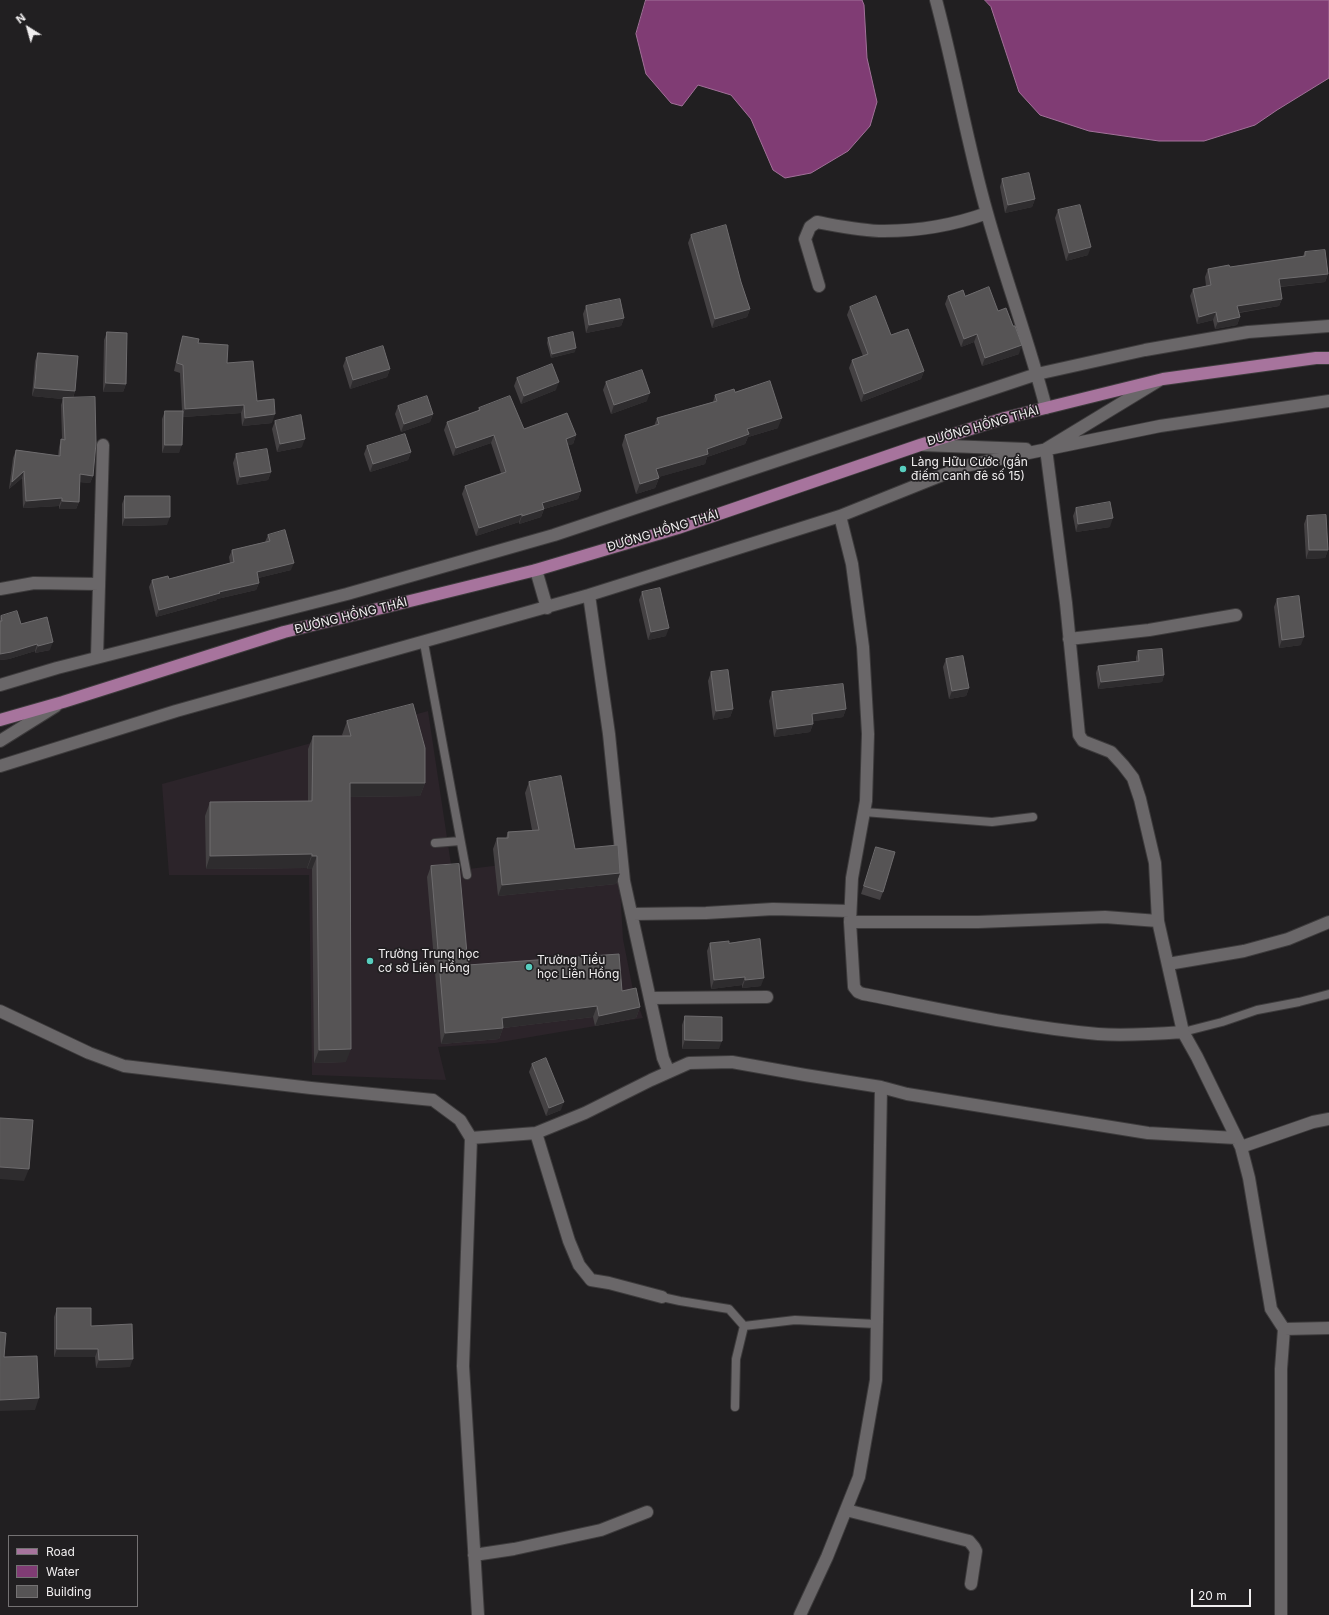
<!DOCTYPE html>
<html>
<head>
<meta charset="utf-8">
<style>
	body { margin:0 }
	#map { position:relative; width:1329px; height:1615px; overflow:hidden; background:#211f21; font-family:Inter,sans-serif }
	canvas { display:block }
	.legend { position:absolute; left:8px; top:1535px; width:130px; height:72px; box-sizing:border-box; background:#211f21; border:1px solid #747273; margin:0; padding:5px 7px; list-style:none; font-size:12px; color:#f0eeef }
	.legend li { display:flex; align-items:center; gap:8px; height:20px }
	.legend b { width:20px; border:1px solid #747273 }
	.north { position:absolute; left:8px; top:8px; width:40px; height:40px; -webkit-text-stroke:3px #211f21; paint-order:stroke; rotate:323deg; font-size:11px; font-weight:700; line-height:16px; text-align:center; color:#f0eeef }
	.north::after { content:''; display:block; margin:auto; width:14px; height:18px; background:#f0eeef; clip-path:polygon(50% 0,100% 100%,50% 72%,0 100%) }
	.scale { position:absolute; left:1191px; top:1589px; width:60px; height:18px; box-sizing:border-box; border:2px solid #f0eeef; border-top:0; padding-left:5px; font-size:12px; line-height:14px; white-space:nowrap; color:#f0eeef; -webkit-text-stroke:3px #211f21; paint-order:stroke }
</style>
</head>
<body>
<div id="map">
<canvas width="1329" height="1615"></canvas>
<ul class="legend">
<li><b style="height:5px;background:#a7749d"></b>Road</li>
<li><b style="height:11px;background:#803c74"></b>Water</li>
<li><b style="height:11px;background:#565455"></b>Building</li>
</ul>
<div class="north">N</div>
<div class="scale">20 m</div>
</div>
<script>
const context = document.querySelector('canvas').getContext('2d');
context.lineJoin = 'round';
function paint(path, color) { context.fillStyle = color; context.fill(path, 'evenodd'); }
function trace(path, color, width, dash) { context.strokeStyle = color; context.lineWidth = width; context.lineCap = dash ? 'butt' : 'round'; context.setLineDash(dash || []); context.stroke(path); }
function write(font, color, halo, rows, align = 'center') {
  context.font = font + ' Inter,sans-serif'; context.lineWidth = 3.5; context.setLineDash([]); context.textBaseline = 'middle'; context.strokeStyle = halo; context.fillStyle = color; for (const [text, x, y, turn = 0] of rows) {
    context.save(); context.translate(x, y); context.rotate((+turn || 0) * Math.PI / 180); context.textAlign = isNaN(turn) ? turn : align; if (halo) context.strokeText(text, 0, 0); context.fillText(text, 0, 0); context.restore();
  }
}
paint(new Path2D(`
	M 428,711 L 452,871 L 534,861 L 618,853 L 623,939 L 634,995 L 643,1018 L 495,1043 L 438,1047 L 446,1080 L 312,1075 L 309,875 L 169,875 L 162,784 Z`), '#2c242a');
const water = new Path2D(`
	M 646,0 L 862,0 L 864,5 L 867,58 L 877,102 L 870,126 L 848,151 L 811,173 L 785,178 L 773,170 L 751,119 L 731,95 L 698,85 L 682,106 L 671,103 L 646,74 L 636,34 Z
	M 985,0 L 1329,0 L 1329,78 L 1277,110 L 1255,125 L 1204,141 L 1159,141 L 1089,131 L 1040,115 L 1019,92 L 991,7 Z`);
paint(water, '#803c74');
trace(water, '#a27199', 1);
const lane = new Path2D(`
	M 424,643 L 467,875
	M 864,812 L 992,822 L 1033,817
	M 435,843 L 460,841
	M 1183,1032 L 1222,1022 L 1257,1010 L 1299,1002 L 1329,994
	M 662,1297 L 680,1301 L 729,1309 L 744,1326 L 795,1320 L 876,1324
	M 735,1407 L 736,1359 L 744,1326`);
const street = new Path2D(`
	M 936,0 C 955,71 967,143 987,213 C 1005,278 1029,342 1046,408
	M 819,286 L 805,239 L 810,227 L 817,222 C 839,226 862,231 884,231 C 919,231 954,225 987,213
	M 1158,381 L 1046,449 L 1066,603 L 1079,735 L 1083,741 L 1111,752 L 1123,765 L 1133,778 L 1140,799 L 1155,863 L 1158,921 L 1183,1032 L 1197,1057 L 1241,1147 L 1249,1178 L 1271,1309 L 1284,1329 L 1281,1369 L 1281,1615
	M 923,445 L 1026,449
	M 840,516 L 852,564 L 863,647 L 868,734 L 866,801 L 852,878 L 850,922 L 854,987 L 858,992 L 863,994 C 941,1009 1019,1027 1098,1034 C 1126,1036 1155,1034 1183,1032
	M 536,570 L 547,608
	M 0,589 L 34,583 L 99,584
	M 589,595 L 609,734 L 624,881 L 663,1058 L 669,1072
	M 1069,639 L 1149,630 L 1236,615
	M 97,657 L 103,445
	M 0,685 L 57,668 L 347,594 L 554,535 L 1037,374 L 1145,350 L 1248,332 L 1329,326
	M 0,741 L 56,706
	M 0,766 L 176,711 L 589,595 L 840,516 L 965,466 L 1160,426 L 1329,401
	M 632,914 L 706,913 L 773,909 L 850,911
	M 850,922 L 978,922 L 1105,917 L 1158,921
	M 1168,964 L 1244,951 L 1288,939 L 1329,922
	M 651,998 L 767,997
	M 0,1011 L 89,1053 L 124,1066 L 311,1088 L 433,1100 L 460,1120 L 471,1138 L 536,1133 L 585,1113 L 651,1080 L 689,1063 L 732,1062 L 805,1075 L 881,1087 L 907,1094 L 1148,1133 L 1236,1138
	M 536,1133 L 569,1241 L 579,1265 L 591,1280 L 609,1283 L 662,1297
	M 471,1138 L 463,1366 L 478,1615
	M 1241,1147 L 1313,1122 L 1329,1119
	M 1284,1329 L 1329,1328
	M 846,1510 L 969,1541 L 974,1547 L 976,1551 L 971,1584
	M 474,1555 L 514,1549 L 601,1530 L 647,1512
	M 800,1615 L 827,1557 L 859,1477 L 876,1380 L 881,1087`);
const primary = new Path2D(`
	M 0,720 L 63,702 L 284,632 L 536,570 L 678,528 L 920,445 L 1005,418 L 1163,379 L 1316,358 L 1329,358`);
trace(lane, '#3d3b3c', 10);
trace(street, '#3d3b3c', 14);
trace(primary, '#3d3b3c', 14);
trace(lane, '#6a6769', 8);
trace(street, '#6a6769', 12);
trace(primary, '#a7749d', 12);
paint(new Path2D(`
	M 1002,179 L 1035,199 L 1032,207 L 1005,213 L 1000,187 Z
	M 1058,210 L 1088,255 L 1066,261 L 1055,218 Z
	M 691,235 L 741,282 L 750,309 L 747,317 L 712,328 L 688,243 Z
	M 1305,252 L 1328,274 L 1325,282 L 1280,287 L 1282,299 L 1279,306 L 1239,313 L 1240,317 L 1237,325 L 1215,329 L 1213,320 L 1197,324 L 1190,296 L 1193,289 L 1206,286 L 1205,277 L 1208,269 L 1230,267 L 1303,256 Z
	M 948,296 L 965,296 L 998,311 L 1019,354 L 982,366 L 974,342 L 961,347 L 945,304 Z
	M 586,306 L 624,318 L 621,326 L 586,333 L 583,314 Z
	M 850,307 L 891,335 L 924,371 L 921,379 L 861,402 L 849,368 L 852,360 L 863,356 L 847,315 Z
	M 107,332 L 126,384 L 123,392 L 103,392 L 104,340 Z
	M 183,336 L 198,343 L 227,363 L 257,401 L 272,423 L 242,426 L 241,413 L 183,417 L 179,453 L 162,453 L 162,419 L 165,411 L 182,411 L 180,373 L 174,371 L 180,344 Z
	M 548,338 L 575,352 L 551,358 L 547,343 Z
	M 38,353 L 75,391 L 73,398 L 93,476 L 90,483 L 80,482 L 79,502 L 76,509 L 59,509 L 59,506 L 23,508 L 22,478 L 9,489 L 13,458 L 16,450 L 58,456 L 59,447 L 61,439 L 62,439 L 61,405 L 63,399 L 32,396 L 35,361 Z
	M 346,358 L 390,369 L 387,377 L 350,389 L 343,366 Z
	M 517,378 L 556,390 L 521,404 L 514,386 Z
	M 606,382 L 647,401 L 611,414 L 603,390 Z
	M 735,392 L 778,428 L 748,437 L 745,444 L 707,457 L 705,464 L 658,477 L 659,478 L 655,488 L 636,494 L 622,445 L 625,435 L 654,426 L 657,418 L 713,402 L 715,395 Z
	M 398,406 L 433,414 L 430,422 L 401,432 L 395,414 Z
	M 479,408 L 524,429 L 576,435 L 573,444 L 568,445 L 581,491 L 578,499 L 544,509 L 541,517 L 519,524 L 519,522 L 476,536 L 462,494 L 465,486 L 501,473 L 491,443 L 453,456 L 444,430 L 447,422 L 478,411 Z
	M 275,421 L 302,447 L 277,452 L 272,429 Z
	M 367,446 L 411,452 L 408,460 L 370,472 L 364,454 Z
	M 236,454 L 271,472 L 268,480 L 237,485 L 233,463 Z
	M 125,496 L 167,525 L 122,526 L 122,504 Z
	M 1076,508 L 1110,527 L 1076,532 L 1073,516 Z
	M 1307,516 L 1328,550 L 1325,558 L 1306,559 L 1304,524 Z
	M 268,535 L 291,570 L 258,578 L 259,583 L 256,590 L 217,599 L 217,600 L 156,617 L 149,587 L 152,580 L 169,579 L 230,563 L 229,557 L 232,550 L 265,542 Z
	M 642,592 L 666,636 L 648,640 L 639,600 Z
	M 1277,599 L 1301,645 L 1279,648 L 1274,607 Z
	M 1,616 L 21,624 L 50,650 L 35,653 L 35,651 L 9,659 L 0,660 L 0,618 Z
	M 1138,651 L 1164,675 L 1162,682 L 1098,689 L 1096,673 L 1098,666 L 1136,661 L 1136,657 Z
	M 946,659 L 969,688 L 966,696 L 949,699 L 943,667 Z
	M 711,672 L 733,709 L 730,717 L 713,720 L 708,681 Z
	M 772,692 L 846,709 L 843,717 L 813,721 L 813,724 L 810,732 L 774,737 L 769,701 Z
	M 347,721 L 425,783 L 420,796 L 350,797 L 346,1062 L 314,1063 L 312,869 L 307,869 L 307,868 L 206,869 L 205,816 L 210,802 L 308,801 L 308,749 L 313,736 L 343,736 L 342,735 Z
	M 529,782 L 575,849 L 620,873 L 616,884 L 498,896 L 493,849 L 497,838 L 506,838 L 508,832 L 532,830 L 525,793 Z
	M 876,847 L 883,892 L 880,900 L 861,894 Z
	M 431,866 L 468,965 L 622,991 L 640,1007 L 636,1018 L 595,1026 L 593,1017 L 503,1028 L 499,1039 L 441,1044 L 427,877 Z
	M 710,943 L 729,943 L 761,986 L 742,988 L 742,985 L 711,989 L 707,951 Z
	M 685,1016 L 719,1049 L 682,1049 L 682,1025 Z
	M 532,1064 L 561,1110 L 546,1116 L 529,1072 Z
	M 57,1308 L 91,1326 L 130,1367 L 96,1368 L 95,1357 L 54,1357 L 54,1317 Z`), '#444143');
paint(new Path2D(`
	M 1035,199 L 1032,207 L 1005,213 L 1008,205 Z
	M 1091,247 L 1088,255 L 1066,261 L 1069,253 Z
	M 1328,274 L 1325,282 L 1276,287 L 1279,279 Z
	M 1282,299 L 1279,306 L 1235,313 L 1237,306 Z
	M 750,309 L 747,317 L 712,328 L 715,319 Z
	M 1216,312 L 1213,320 L 1197,324 L 1199,317 Z
	M 1240,317 L 1237,325 L 1215,329 L 1218,322 Z
	M 624,318 L 621,326 L 586,333 L 589,325 Z
	M 977,334 L 974,342 L 961,347 L 964,339 Z
	M 1022,345 L 1019,354 L 982,366 L 985,358 Z
	M 576,348 L 575,352 L 551,358 L 552,354 Z
	M 390,369 L 387,377 L 350,389 L 353,380 Z
	M 924,371 L 921,379 L 861,402 L 864,394 Z
	M 559,382 L 556,390 L 521,404 L 524,396 Z
	M 106,383 L 126,384 L 123,392 L 103,392 Z
	M 35,388 L 75,391 L 72,400 L 32,396 Z
	M 650,393 L 647,401 L 611,414 L 614,405 Z
	M 244,405 L 241,413 L 182,417 L 185,409 Z
	M 275,414 L 272,423 L 242,426 L 245,418 Z
	M 433,414 L 430,422 L 401,432 L 404,424 Z
	M 782,418 L 778,428 L 748,437 L 745,444 L 707,457 L 705,464 L 652,479 L 656,469 L 707,449 L 747,429 Z
	M 494,435 L 491,443 L 453,456 L 456,448 Z
	M 576,435 L 573,444 L 563,447 L 566,439 Z
	M 305,439 L 302,447 L 277,452 L 280,444 Z
	M 165,445 L 182,445 L 179,453 L 162,453 Z
	M 411,452 L 408,460 L 370,472 L 373,464 Z
	M 24,471 L 22,478 L 9,489 L 12,482 Z
	M 271,472 L 268,480 L 237,485 L 240,477 Z
	M 80,474 L 93,476 L 90,483 L 78,482 Z
	M 659,478 L 655,488 L 636,494 L 640,484 Z
	M 581,491 L 578,499 L 544,509 L 541,517 L 519,524 L 522,516 L 542,503 Z
	M 62,498 L 59,506 L 23,508 L 26,501 Z
	M 62,501 L 79,502 L 76,509 L 59,509 Z
	M 522,514 L 519,522 L 476,536 L 479,528 Z
	M 170,517 L 167,525 L 122,526 L 125,518 Z
	M 1113,518 L 1110,527 L 1076,532 L 1078,524 Z
	M 1309,550 L 1328,550 L 1325,558 L 1306,559 Z
	M 294,563 L 291,570 L 254,579 L 257,572 Z
	M 259,583 L 256,590 L 217,599 L 217,600 L 156,617 L 159,610 L 219,592 Z
	M 669,628 L 666,636 L 648,640 L 651,632 Z
	M 1304,637 L 1301,645 L 1279,648 L 1282,640 Z
	M 53,642 L 50,650 L 35,653 L 38,646 Z
	M 37,644 L 35,651 L 9,659 L 0,660 L 0,654 Z
	M 1164,675 L 1162,682 L 1098,689 L 1101,682 Z
	M 969,688 L 966,696 L 949,699 L 952,691 Z
	M 733,709 L 730,717 L 713,720 L 716,711 Z
	M 846,709 L 843,717 L 809,722 L 812,714 Z
	M 813,724 L 810,732 L 774,737 L 777,729 Z
	M 350,783 L 425,783 L 420,796 L 345,797 Z
	M 312,854 L 307,868 L 206,869 L 210,856 Z
	M 312,856 L 317,856 L 312,869 L 307,869 Z
	M 620,873 L 616,884 L 498,896 L 502,885 Z
	M 745,977 L 742,985 L 711,989 L 714,980 Z
	M 764,978 L 761,986 L 742,988 L 745,980 Z
	M 597,1006 L 593,1017 L 503,1028 L 499,1039 L 441,1044 L 445,1033 L 502,1018 Z
	M 640,1007 L 636,1018 L 595,1026 L 599,1016 Z
	M 685,1040 L 722,1041 L 719,1049 L 682,1049 Z
	M 351,1049 L 346,1062 L 314,1063 L 319,1050 Z
	M 564,1102 L 561,1110 L 546,1116 L 549,1108 Z
	M 0,1167 L 29,1169 L 24,1181 L 0,1179 Z
	M 57,1349 L 98,1349 L 95,1357 L 54,1357 Z
	M 133,1359 L 130,1367 L 96,1368 L 99,1360 Z
	M 39,1398 L 35,1410 L 0,1411 L 0,1400 Z`), '#2e2c2e');
const building = new Path2D(`
	M 1029,173 L 1035,199 L 1008,205 L 1002,179 Z
	M 1080,205 L 1091,247 L 1069,253 L 1058,210 Z
	M 726,225 L 741,282 L 750,309 L 715,319 L 691,235 Z
	M 1325,250 L 1328,274 L 1279,279 L 1282,299 L 1237,306 L 1240,317 L 1218,322 L 1216,312 L 1199,317 L 1193,289 L 1211,285 L 1208,269 L 1229,265 L 1230,267 L 1305,256 L 1305,252 Z
	M 989,287 L 998,311 L 1006,308 L 1013,326 L 1015,326 L 1022,345 L 985,358 L 977,334 L 964,339 L 948,296 L 963,290 L 965,296 Z
	M 876,296 L 891,335 L 908,329 L 924,371 L 864,394 L 852,360 L 868,354 L 850,307 Z
	M 620,299 L 624,318 L 589,325 L 586,306 Z
	M 107,332 L 127,333 L 126,384 L 106,383 Z
	M 573,332 L 576,348 L 552,354 L 548,338 Z
	M 183,336 L 199,339 L 198,343 L 228,345 L 227,363 L 253,361 L 257,401 L 274,399 L 275,414 L 245,418 L 244,405 L 185,409 L 183,365 L 177,363 Z
	M 383,346 L 390,369 L 353,380 L 346,358 Z
	M 38,353 L 78,356 L 75,391 L 35,388 Z
	M 552,364 L 559,382 L 524,396 L 517,378 Z
	M 642,370 L 650,393 L 614,405 L 606,382 Z
	M 770,381 L 782,418 L 747,429 L 749,434 L 707,449 L 708,454 L 656,469 L 659,478 L 640,484 L 625,435 L 659,424 L 657,418 L 717,401 L 715,395 L 734,389 L 735,392 Z
	M 427,396 L 433,414 L 404,424 L 398,406 Z
	M 510,396 L 524,429 L 567,413 L 576,435 L 566,439 L 581,491 L 542,503 L 544,509 L 522,516 L 522,514 L 479,528 L 465,486 L 506,472 L 494,435 L 456,448 L 447,422 L 480,410 L 479,408 Z
	M 95,397 L 96,443 L 93,476 L 80,474 L 79,502 L 62,501 L 62,498 L 26,501 L 24,471 L 12,482 L 16,450 L 60,456 L 61,439 L 65,440 L 63,398 Z
	M 165,411 L 183,411 L 182,445 L 165,445 Z
	M 301,415 L 305,439 L 280,444 L 275,421 Z
	M 405,434 L 411,452 L 373,464 L 367,446 Z
	M 267,449 L 271,472 L 240,477 L 236,454 Z
	M 125,496 L 170,496 L 170,517 L 125,518 Z
	M 1110,502 L 1113,518 L 1078,524 L 1076,508 Z
	M 1326,515 L 1328,550 L 1309,550 L 1307,516 Z
	M 285,530 L 294,563 L 257,572 L 259,583 L 219,592 L 220,593 L 159,610 L 152,580 L 168,576 L 169,579 L 234,562 L 232,550 L 270,541 L 268,535 Z
	M 660,588 L 669,628 L 651,632 L 642,592 Z
	M 1299,596 L 1304,637 L 1282,640 L 1277,599 Z
	M 17,611 L 21,624 L 47,617 L 53,642 L 38,646 L 37,644 L 11,652 L 0,654 L 0,621 L 2,621 L 1,616 Z
	M 1162,649 L 1164,675 L 1101,682 L 1098,666 L 1139,661 L 1138,651 Z
	M 963,656 L 969,688 L 952,691 L 946,659 Z
	M 728,670 L 733,709 L 716,711 L 711,672 Z
	M 843,684 L 846,709 L 812,714 L 813,724 L 777,729 L 772,692 Z
	M 413,704 L 425,748 L 425,783 L 350,783 L 351,1049 L 319,1050 L 317,856 L 312,856 L 312,854 L 210,856 L 210,802 L 312,801 L 313,736 L 351,736 L 347,721 Z
	M 561,776 L 575,849 L 618,845 L 620,873 L 502,885 L 497,838 L 508,838 L 508,832 L 539,830 L 529,782 Z
	M 876,847 L 895,852 L 883,892 L 864,886 Z
	M 459,864 L 468,965 L 619,954 L 622,991 L 636,988 L 640,1007 L 599,1016 L 597,1006 L 502,1018 L 503,1028 L 445,1033 L 431,866 Z
	M 760,939 L 764,978 L 745,980 L 745,977 L 714,980 L 710,943 L 729,941 L 729,943 Z
	M 685,1016 L 722,1017 L 722,1041 L 685,1040 Z
	M 546,1058 L 564,1102 L 549,1108 L 532,1064 Z
	M 0,1118 L 33,1120 L 29,1169 L 0,1167 Z
	M 57,1308 L 91,1308 L 91,1326 L 132,1324 L 133,1359 L 99,1360 L 98,1349 L 57,1349 Z
	M 0,1332 L 6,1333 L 4,1357 L 37,1356 L 39,1398 L 0,1400 Z`);
paint(building, '#565455');
trace(building, '#6e6c6e', 1);
for (const [x, y, r, color] of [
	[903,469,4,"#58cebf"],
	[370,961,4,"#58cebf"],
	[529,967,4,"#58cebf"]
]) { const dot = new Path2D(); dot.arc(x, y, r, 0, 2 * Math.PI); context.fillStyle = color; context.fill(dot); trace(dot, '#211f21', 1.5); }
write('12px', '#f0eeef', '#211f21', [
	["ĐƯỜNG HỒNG THÁI",983,426,-16],
	["ĐƯỜNG HỒNG THÁI",663,531,-17],
	["ĐƯỜNG HỒNG THÁI",351,616,-14]
]);
write('12px', '#f0eeef', '#211f21', [
	["Làng Hữu Cước (gần",911,462],
	["điếm canh đê số 15)",911,476],
	["Trường Trung học",378,954],
	["cơ sở Liên Hồng",378,968],
	["Trường Tiểu",537,960],
	["học Liên Hồng",537,974]
], 'left');
</script>
</body>
</html>
